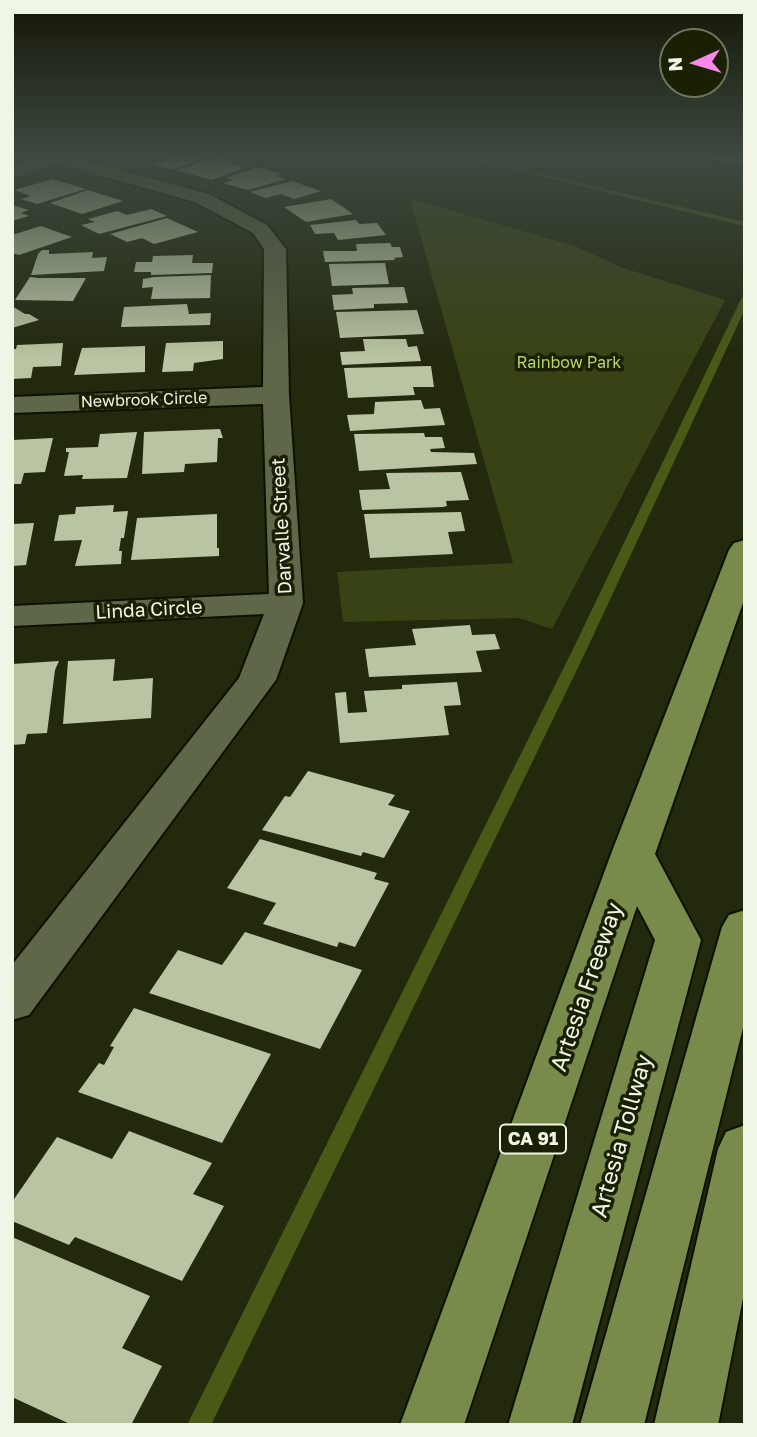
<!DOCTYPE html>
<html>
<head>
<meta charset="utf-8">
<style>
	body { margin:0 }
	#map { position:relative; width:757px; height:1437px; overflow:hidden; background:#22290d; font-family:"Golos Text",sans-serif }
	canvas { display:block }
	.frame { position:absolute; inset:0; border:14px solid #f0f6e5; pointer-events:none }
	.north { position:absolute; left:659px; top:28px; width:70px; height:70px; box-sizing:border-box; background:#192004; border:2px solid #6f765e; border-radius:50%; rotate:266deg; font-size:19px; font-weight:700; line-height:28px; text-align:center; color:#f0f6e5 }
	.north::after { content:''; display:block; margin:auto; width:24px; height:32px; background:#f888ea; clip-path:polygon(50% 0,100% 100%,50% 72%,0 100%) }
</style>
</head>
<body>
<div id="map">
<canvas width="757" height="1437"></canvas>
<div class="frame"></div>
<div class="north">N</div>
</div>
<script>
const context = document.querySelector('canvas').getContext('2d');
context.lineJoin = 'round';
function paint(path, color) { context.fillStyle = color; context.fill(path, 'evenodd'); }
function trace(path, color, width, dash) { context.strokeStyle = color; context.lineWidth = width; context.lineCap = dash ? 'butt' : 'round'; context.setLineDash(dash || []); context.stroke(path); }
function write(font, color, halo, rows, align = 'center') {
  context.font = font + ' "Golos Text",sans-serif'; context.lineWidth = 7; context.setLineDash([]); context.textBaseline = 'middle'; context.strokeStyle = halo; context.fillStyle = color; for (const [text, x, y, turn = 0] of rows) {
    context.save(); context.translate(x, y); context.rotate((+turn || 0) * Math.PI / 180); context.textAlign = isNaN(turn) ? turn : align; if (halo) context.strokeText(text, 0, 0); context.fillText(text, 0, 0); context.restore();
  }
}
paint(new Path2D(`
	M 410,199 L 575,246 L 623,268 L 725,300 L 552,629 L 519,618 L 343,622 L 337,572 L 513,563 Z`), '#384315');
paint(new Path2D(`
	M 461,157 L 471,157 L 745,222 L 745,226 Z
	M 742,297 L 745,297 L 745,309 L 587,649 L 211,1425 L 187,1425 L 573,649 Z`), '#495916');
paint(new Path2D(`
	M 158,157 L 208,157 L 171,170 L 154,165 L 168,160 Z
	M 218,157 L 236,160 L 227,163 L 245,168 L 211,180 L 176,170 Z
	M 694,157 L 745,157 L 745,164 L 694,158 Z
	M 257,167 L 282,174 L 276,176 L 286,179 L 248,190 L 223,183 L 233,180 L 226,178 Z
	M 53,179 L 86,189 L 37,204 L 21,199 L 31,196 L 14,190 Z
	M 292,181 L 321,191 L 294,199 L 281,194 L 266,198 L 250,192 Z
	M 88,190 L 123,201 L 82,214 L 50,203 Z
	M 331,199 L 353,214 L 306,222 L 284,207 Z
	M 12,205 L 29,210 L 21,213 L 29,216 L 12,221 Z
	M 151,209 L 167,216 L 99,234 L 81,225 L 95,222 L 88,219 L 117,211 L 127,215 Z
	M 167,218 L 198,232 L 154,244 L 142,238 L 127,242 L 110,234 Z
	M 356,220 L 359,224 L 377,223 L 386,235 L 338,240 L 334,233 L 315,234 L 310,225 Z
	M 41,226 L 72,237 L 19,255 L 12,253 L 12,235 Z
	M 390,243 L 392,247 L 400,247 L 403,257 L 394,258 L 395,260 L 325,262 L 323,251 L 357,251 L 356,244 Z
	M 42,250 L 49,250 L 49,254 L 93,252 L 92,258 L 107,257 L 104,271 L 31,275 L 38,254 Z
	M 193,255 L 192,263 L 213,263 L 212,273 L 151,275 L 151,272 L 134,272 L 136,262 L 152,262 L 153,256 Z
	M 385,263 L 389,284 L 332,286 L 329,264 Z
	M 211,275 L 210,298 L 151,299 L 153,287 L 142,288 L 143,279 L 154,277 Z
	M 30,277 L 38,278 L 86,278 L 73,301 L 15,300 Z
	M 404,287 L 408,303 L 374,304 L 374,308 L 334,310 L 332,295 L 353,294 L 352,288 Z
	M 187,304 L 189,314 L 211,313 L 210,325 L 121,327 L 124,307 Z
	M 12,306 L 25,314 L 29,314 L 39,320 L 12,328 Z
	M 417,310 L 424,334 L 340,338 L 336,312 Z
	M 363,339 L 406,339 L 408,347 L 417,346 L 421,361 L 342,365 L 340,352 L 365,351 Z
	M 223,341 L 223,359 L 194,363 L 193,371 L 162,372 L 166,343 Z
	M 63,343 L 61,366 L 33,367 L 31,378 L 12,379 L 12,349 L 16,349 L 17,345 Z
	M 145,346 L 145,372 L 74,375 L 82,348 Z
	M 431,366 L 434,387 L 413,387 L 415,395 L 348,398 L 344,368 Z
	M 421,400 L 424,409 L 440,408 L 445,425 L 350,431 L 347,415 L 374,414 L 375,402 Z
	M 220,429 L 223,438 L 218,438 L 217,462 L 185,464 L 184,472 L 142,474 L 144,432 Z
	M 137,432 L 127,478 L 82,479 L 83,475 L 64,476 L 69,452 L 66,452 L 66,448 L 98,447 L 100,434 Z
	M 424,433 L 425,437 L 442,437 L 445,448 L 430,449 L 431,452 L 474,453 L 477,464 L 359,471 L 354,434 Z
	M 53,438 L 45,472 L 24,473 L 21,484 L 12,484 L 12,440 Z
	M 461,472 L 469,500 L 446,501 L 447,506 L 443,507 L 362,510 L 359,490 L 390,489 L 386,473 Z
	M 114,505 L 113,512 L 128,511 L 124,538 L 121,538 L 119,551 L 122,551 L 121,564 L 75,566 L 82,540 L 54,541 L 59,515 L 75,514 L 76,507 Z
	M 461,512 L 465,531 L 448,532 L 453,554 L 370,558 L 364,514 Z
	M 217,514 L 217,548 L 219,548 L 219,556 L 131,560 L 137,518 Z
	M 34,523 L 26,565 L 12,566 L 12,524 Z
	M 470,625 L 472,635 L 495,634 L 500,649 L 476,651 L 482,672 L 369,677 L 365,649 L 416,645 L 412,629 Z
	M 115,659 L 113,681 L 153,678 L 151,718 L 63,724 L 68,661 Z
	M 59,661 L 55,670 L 47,733 L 27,734 L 25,744 L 12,745 L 12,664 Z
	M 457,682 L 461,705 L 444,706 L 449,735 L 340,743 L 335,693 L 346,692 L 348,713 L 367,712 L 364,691 L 402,689 L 402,685 Z
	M 308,771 L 395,795 L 388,805 L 410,811 L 384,858 L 363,852 L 361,856 L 262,830 L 285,796 L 290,797 Z
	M 260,839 L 377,873 L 374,879 L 389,883 L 355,947 L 339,942 L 337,947 L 263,924 L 276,903 L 227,888 Z
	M 245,932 L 362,970 L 320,1049 L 149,993 L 178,950 L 222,965 Z
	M 134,1008 L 271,1054 L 222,1143 L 78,1092 L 99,1063 L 104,1065 L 114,1047 L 110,1046 Z
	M 129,1131 L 212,1163 L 193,1194 L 224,1206 L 182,1281 L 75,1237 L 69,1245 L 12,1221 L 12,1202 L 57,1137 L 112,1159 Z
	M 12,1237 L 150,1296 L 122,1348 L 162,1366 L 131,1425 L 72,1425 L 12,1397 Z`), '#b9c4a2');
const minor = new Path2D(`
	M 41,157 L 73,157 L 209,194 L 267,225 L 286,249 L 289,395 L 303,603 L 276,680 L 270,688 L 29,1015 L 12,1020 L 12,965 L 239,678 L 264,614 L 12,626 L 12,606 L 269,594 L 263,404 L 12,413 L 12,397 L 263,387 L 264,249 L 253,233 L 195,202 L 56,163 L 12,179 L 12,167 Z`);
const motorway = new Path2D(`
	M 745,540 L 745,597 L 655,854 L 701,940 L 572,1425 L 508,1425 L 655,940 L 637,906 L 464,1425 L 400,1425 L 611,854 L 729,550 L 734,543 Z
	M 745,910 L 745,1020 L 644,1425 L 580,1425 L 722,927 L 729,915 Z
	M 745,1125 L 745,1288 L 718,1425 L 654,1425 L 718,1149 L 726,1132 Z`);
trace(minor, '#0c1200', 4);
trace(motorway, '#0c1200', 4);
paint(minor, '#5e6748');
paint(motorway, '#798b4b');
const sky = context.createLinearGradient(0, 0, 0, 358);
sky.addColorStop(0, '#131707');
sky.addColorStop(0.44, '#3e4940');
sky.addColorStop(1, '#3e494000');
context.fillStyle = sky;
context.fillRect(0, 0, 757, 358);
write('16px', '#b6d562', '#192004', [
	["Rainbow Park",569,363]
]);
write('16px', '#f0f6e5', '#192004', [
	["Newbrook Circle",144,400,-2]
]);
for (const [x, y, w] of [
	[533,1139,66]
]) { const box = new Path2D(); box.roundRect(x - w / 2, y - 14.5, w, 29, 5); context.fillStyle = '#192004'; context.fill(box); trace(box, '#f0f6e5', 2); }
write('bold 18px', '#f0f6e5', null, [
	["CA 91",533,1139]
]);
write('19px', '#f0f6e5', '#192004', [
	["Darvalle Street",282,526,-93],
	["Linda Circle",149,610,-3]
]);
write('23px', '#f0f6e5', '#192004', [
	["Artesia Freeway",587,987,-71],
	["Artesia Tollway",622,1136,-74]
]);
</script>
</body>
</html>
